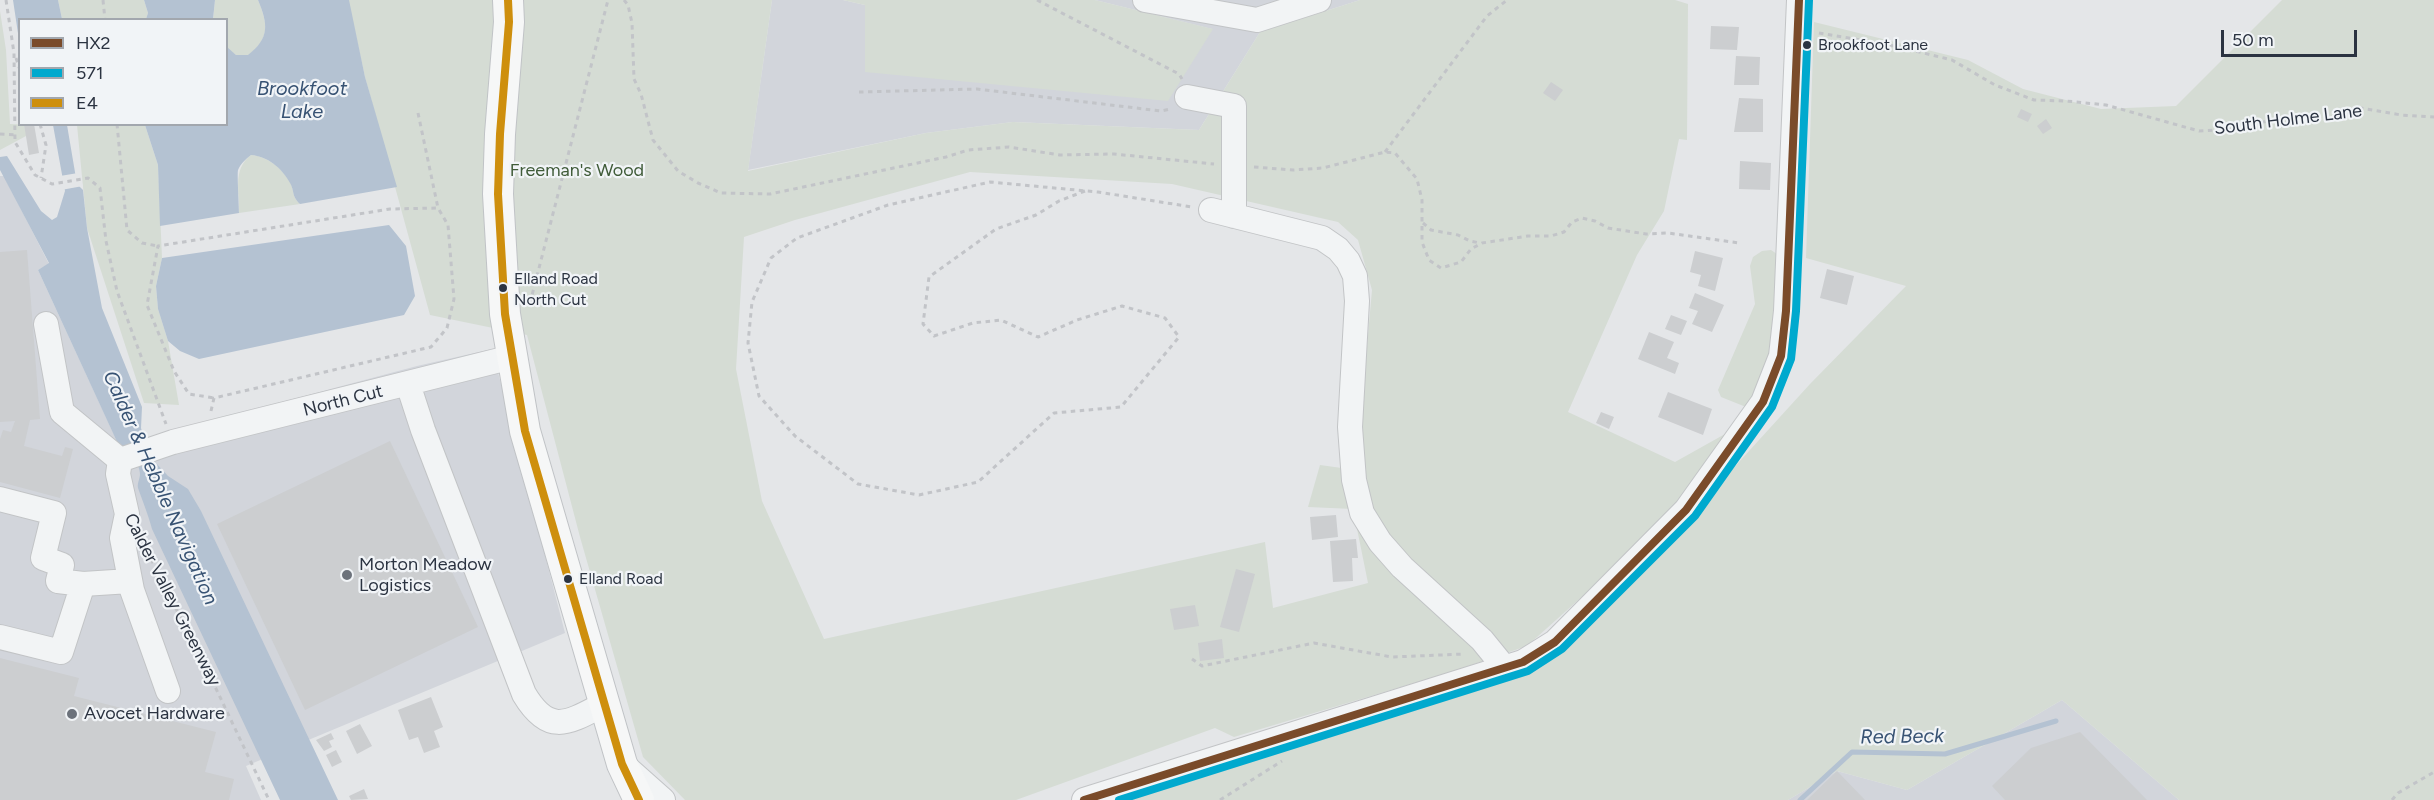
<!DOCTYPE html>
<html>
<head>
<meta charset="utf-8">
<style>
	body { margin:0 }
	#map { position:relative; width:2434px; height:800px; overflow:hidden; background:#e4e6e8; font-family:Figtree,sans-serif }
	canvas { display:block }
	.legend { position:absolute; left:18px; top:18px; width:210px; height:108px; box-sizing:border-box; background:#f1f4f7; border:2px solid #a2a7ae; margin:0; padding:8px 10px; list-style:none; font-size:18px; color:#2b3341 }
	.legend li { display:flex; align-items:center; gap:12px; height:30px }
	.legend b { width:30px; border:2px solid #a2a7ae }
	.scale { position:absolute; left:2221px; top:30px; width:136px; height:27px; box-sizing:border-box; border:3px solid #2b3341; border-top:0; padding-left:8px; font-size:18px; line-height:21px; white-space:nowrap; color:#2b3341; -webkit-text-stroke:4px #f1f4f7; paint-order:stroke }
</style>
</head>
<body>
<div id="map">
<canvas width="2434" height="800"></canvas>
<ul class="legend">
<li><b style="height:8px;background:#7a4b2a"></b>HX2</li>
<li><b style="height:8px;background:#00a9ce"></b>571</li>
<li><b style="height:8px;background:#ce8f0d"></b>E4</li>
</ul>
<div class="scale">50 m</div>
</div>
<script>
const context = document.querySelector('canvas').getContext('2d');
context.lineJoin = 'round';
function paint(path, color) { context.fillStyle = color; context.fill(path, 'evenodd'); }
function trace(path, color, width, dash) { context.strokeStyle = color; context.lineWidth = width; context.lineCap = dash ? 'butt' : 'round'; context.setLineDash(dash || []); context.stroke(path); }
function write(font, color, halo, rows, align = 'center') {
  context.font = font + ' Figtree,sans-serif'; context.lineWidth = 4.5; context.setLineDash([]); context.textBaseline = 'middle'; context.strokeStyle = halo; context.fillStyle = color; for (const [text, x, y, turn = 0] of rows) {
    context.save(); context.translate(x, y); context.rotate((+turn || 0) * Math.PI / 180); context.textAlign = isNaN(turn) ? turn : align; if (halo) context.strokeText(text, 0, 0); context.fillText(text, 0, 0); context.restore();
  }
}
paint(new Path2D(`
	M 772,0 L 843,0 L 865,5 L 865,72 L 1212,29 L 1095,0 L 1360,0 L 1260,32 L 1199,130 L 1013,122 L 926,133 L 748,170 Z
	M 0,176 L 4,176 L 49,264 L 38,270 L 121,450 L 184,428 L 417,366 L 492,349 L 565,633 L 246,766 L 261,800 L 0,800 Z
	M 2062,700 L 2179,800 L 1788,800 L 1837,771 L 1907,790 Z`), '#d2d5db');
paint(new Path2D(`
	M 58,0 L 144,0 L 148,13 L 146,19 L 62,19 Z
	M 215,0 L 258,0 C 268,24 270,38 249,55 L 236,55 L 227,49 L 226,20 L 213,20 Z
	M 348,0 L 772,0 L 748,171 L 926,133 L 1013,122 L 1199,130 L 1260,32 L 1360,0 L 1675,0 L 1688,4 L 1687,140 L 1679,139 L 1664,211 L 1637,255 L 1568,412 L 1675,462 L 1725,434 L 1730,438 L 1662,525 L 1527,646 L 1451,672 L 1234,737 L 1215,728 L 1016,800 L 685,800 L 643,757 L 580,537 L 527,335 L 430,315 L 365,77 ZM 970,172 L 1172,184 L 1338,222 L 1358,240 L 1372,290 L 1356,470 L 1320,465 L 1308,507 L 1353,509 L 1368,583 L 1273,608 L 1265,542 L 824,639 L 762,501 L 736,369 L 744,237 L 795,220 Z
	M 843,0 L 1095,0 L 1213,29 L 1168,101 L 865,72 L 865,5 Z
	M 2282,0 L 2434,0 L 2434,800 L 2179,800 L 2062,700 L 1907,790 L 1837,771 L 1788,800 L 1128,800 L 1376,722 L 1501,679 L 1556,655 L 1607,607 L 1810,384 L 1906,286 L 1806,258 L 1814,22 L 1968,60 L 2023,89 L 2101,109 L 2176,106 Z
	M 0,11 L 6,50 L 10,124 L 34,125 L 26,136 L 0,150 Z
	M 77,125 L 145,125 L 158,165 L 162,258 L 156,286 L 158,309 L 168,341 L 179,405 L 144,403 L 87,228 Z
	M 251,155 C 267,156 282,168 290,182 C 295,192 291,195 300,204 L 239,213 C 240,190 232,170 251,155 Z
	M 1771,250 L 1777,254 L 1775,348 L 1764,383 L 1746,407 L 1721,397 L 1718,390 L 1755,304 L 1750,266 L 1753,257 L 1762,251 Z`), '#d5dcd4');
paint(new Path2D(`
	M 13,0 L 58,0 L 62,19 L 20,20 L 19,40 Z
	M 144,0 L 215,0 L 213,19 L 146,19 L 148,13 Z
	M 258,0 L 349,0 L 365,77 L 397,187 L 300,204 C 291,195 295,192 290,183 C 282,168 267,156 251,155 C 246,159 241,163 238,170 C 237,173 239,205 239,213 L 160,226 L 158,165 L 145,125 L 226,124 L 227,47 L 236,55 L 248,55 C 270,38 268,24 258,0 Z
	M 53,125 L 67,125 L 77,184 L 83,190 L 87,228 L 102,308 L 142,407 L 141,428 L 144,439 L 155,462 L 168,476 L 188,489 L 201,511 L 338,800 L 280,800 L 152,529 C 148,514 143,502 138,488 C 137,483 140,479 140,474 C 140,463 127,448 118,444 L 38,270 L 49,263 L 0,170 L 0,157 L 7,156 L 41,211 L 52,220 L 57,217 L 65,191 Z
	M 389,225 L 406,246 L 415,296 L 404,315 L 199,359 L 180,351 L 168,341 L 158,309 L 156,286 L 162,258 Z`), '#b4c2d2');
paint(new Path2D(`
	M 78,173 L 83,186 L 61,190 L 60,176 Z`), '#e4e6e8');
trace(new Path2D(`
	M 1800,800 L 1852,752 L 1945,754 L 2056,721`), '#b4c2d2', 5);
paint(new Path2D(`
	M 1711,26 L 1739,27 L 1737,50 L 1710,49 Z
	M 1736,56 L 1760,57 L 1759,85 L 1734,85 Z
	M 1551,82 L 1563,90 L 1555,101 L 1543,93 Z
	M 1739,98 L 1763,99 L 1763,132 L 1734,132 Z
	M 2021,109 L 2032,114 L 2028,122 L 2017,117 Z
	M 2046,119 L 2052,128 L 2043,134 L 2037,126 Z
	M 24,124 L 34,124 L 39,153 L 29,155 Z
	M 1740,161 L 1771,163 L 1770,190 L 1739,189 Z
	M 27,250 L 40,419 L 30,420 L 24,446 L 62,456 L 65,447 L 73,449 L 60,498 L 0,482 L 0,439 L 3,430 L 11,432 L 15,421 L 0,422 L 0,252 Z
	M 1695,251 L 1723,258 L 1715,291 L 1698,286 L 1701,275 L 1690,272 Z
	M 1827,269 L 1854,276 L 1847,305 L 1820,298 Z
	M 1695,293 L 1724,305 L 1712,332 L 1692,324 L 1698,311 L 1689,308 Z
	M 1671,315 L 1687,321 L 1681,335 L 1665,329 Z
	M 1649,332 L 1674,342 L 1667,358 L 1679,363 L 1675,374 L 1638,359 Z
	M 1668,392 L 1712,409 L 1703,435 L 1658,417 Z
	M 1601,412 L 1614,417 L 1609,429 L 1596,423 Z
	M 390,441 L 478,627 L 305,710 L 217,524 Z
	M 1336,515 L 1338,537 L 1312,540 L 1310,517 Z
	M 1356,539 L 1358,558 L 1352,558 L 1353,581 L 1333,582 L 1330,541 Z
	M 1236,569 L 1255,574 L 1239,632 L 1220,627 Z
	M 1195,605 L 1199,626 L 1174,630 L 1170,609 Z
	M 1222,639 L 1224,658 L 1200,661 L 1198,643 Z
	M 0,658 L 79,678 L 74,696 L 216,732 L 205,772 L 234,779 L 229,800 L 0,800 Z
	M 431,697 L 443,727 L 434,731 L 440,747 L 424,753 L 418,737 L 409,740 L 398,710 Z
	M 360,724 L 372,746 L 357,754 L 346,731 Z
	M 2080,732 L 2147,800 L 2005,800 L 1992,786 L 2031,748 Z
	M 331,733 L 334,739 L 329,741 L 332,747 L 324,751 L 316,740 Z
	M 336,750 L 342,762 L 332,767 L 326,755 Z
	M 1837,771 L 1865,800 L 1807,800 Z
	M 364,789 L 368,799 L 351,800 L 349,796 Z`), '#ccced0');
const minor = new Path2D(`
	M 1145,0 L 1257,20 L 1319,0
	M 1187,97 L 1234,106 L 1234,216
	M 1211,210 L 1322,238 L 1338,249 L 1348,261 L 1355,276 L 1357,301 L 1350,427 L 1354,480 L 1362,513 L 1380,542 L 1402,567 L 1482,640 L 1504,667
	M 46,324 L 62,412 L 120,460
	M 408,384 L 423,430 L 524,694 C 549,736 568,723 604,704
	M 120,460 L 173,442 L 512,357
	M 120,460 L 118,474 L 127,514 L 122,538 L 132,590 L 168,691
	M 0,499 L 54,513 L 43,558 L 62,565 L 58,581 L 83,584 L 130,581
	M 0,637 L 61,652 L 83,584
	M 627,768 L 663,800
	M 1084,800 L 1523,662 L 1555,642 L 1686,510 L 1763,402 L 1781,356 L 1786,311 L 1799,0`);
const major = new Path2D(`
	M 508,0 L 509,22 L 500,134 L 498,194 L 505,314 L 525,431 L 622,764 L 639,800`);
trace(minor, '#c2c4c6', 26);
trace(major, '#c0c3c6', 32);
trace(new Path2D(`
	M 6,0 L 14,53 L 15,142 L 35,175 L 52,184 L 88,178 L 100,188 L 106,241 L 117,291 L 166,424
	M 103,0 L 105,20
	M 624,0 L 628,5 L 632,23 L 634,79 L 641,94 L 653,140 L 678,171 L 698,183 L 721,193 L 770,194 L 946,157 L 968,150 L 1009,147 L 1060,155 L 1114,154 L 1214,164
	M 1037,0 L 1179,74 L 1182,79
	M 1819,33 L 1895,46 L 1952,60 L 1995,85 L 2034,100 L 2066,101 L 2106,105 L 2199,131 L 2238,129 L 2267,121 L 2361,108 L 2401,115 L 2434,117
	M 16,58 L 20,70
	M 859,92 L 977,89 L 1161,111 L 1170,109
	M 418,113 L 438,208
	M 40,124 L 46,145 L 41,178
	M 117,124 L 127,230 L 142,243 L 158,246
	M 0,134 L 16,135
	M 1385,152 L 1487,16 L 1507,0
	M 1254,167 L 1293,170 L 1323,168 L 1385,152 L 1395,153 L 1417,179 L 1422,200 L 1422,242 L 1429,260 L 1441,268 L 1461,262 L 1471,249 L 1482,243 L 1528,236 L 1551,236 L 1564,232 L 1572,222 L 1582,218 L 1595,221 L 1608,228 L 1646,234 L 1668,233 L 1739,243
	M 1085,191 L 1059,201 L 1036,215 L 996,229 L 929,277 L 923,324 L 934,336 L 973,323 L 1001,320 L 1038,337 L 1077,320 L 1122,306 L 1165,318 L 1179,337 L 1121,407 L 1054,413 L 978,482 L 919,495 L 858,484 L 795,436 L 759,396 L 748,343 L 752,302 L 771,258 L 797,238 L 888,205 L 990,182 L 1098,192 L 1192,207
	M 1423,223 L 1431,230 L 1458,235 L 1470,241 L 1480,243
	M 530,303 L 608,0
	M 211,411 L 214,398 L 431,347 L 447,328 L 454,299 L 448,225 L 438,208 L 390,209 L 158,246 L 147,305 L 174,371 L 189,394 L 214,398
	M 147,551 L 210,676 L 269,800
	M 1192,659 L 1202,666 L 1314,643 L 1392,657 L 1464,654
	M 1220,800 L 1282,761
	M 2392,800 L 2398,793 L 2434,772`), '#c2c4c8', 3, [4.5, 4.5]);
trace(minor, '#f2f4f5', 24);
trace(major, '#f6f7f7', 30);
trace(new Path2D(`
	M 1084,800 L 1523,662 L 1555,642 L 1686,510 L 1763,402 L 1781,356 L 1786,311 L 1799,0`), '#7a4b2a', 8);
trace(new Path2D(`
	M 1119,800 L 1528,671 L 1562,649 L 1695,516 L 1772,407 L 1791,359 L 1796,311 L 1809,0`), '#00a9ce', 8);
trace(new Path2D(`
	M 508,0 L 509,22 L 500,134 L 498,194 L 505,314 L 525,431 L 622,764 L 639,800`), '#ce8f0d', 8);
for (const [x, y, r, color] of [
	[1807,45,5,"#2b3341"],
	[503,288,5,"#2b3341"],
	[347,575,6,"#6c727b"],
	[568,579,5,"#2b3341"],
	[72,714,6,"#6c727b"]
]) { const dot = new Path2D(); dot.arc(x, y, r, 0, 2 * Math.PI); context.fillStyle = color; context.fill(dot); trace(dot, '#f1f4f7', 2); }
write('16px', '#2b3341', '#f1f4f7', [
	["Brookfoot Lane",1818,45],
	["Elland Road",514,279],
	["North Cut",514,300],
	["Elland Road",579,579]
], 'left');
write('18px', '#2b3341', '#f1f4f7', [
	["South Holme Lane",2288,120,-7],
	["North Cut",343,401,-14],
	["Calder Valley Greenway",172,600,63]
]);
write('18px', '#405c39', '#f1f4f7', [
	["Freeman's Wood",577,171]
]);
write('18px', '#2b3341', '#f1f4f7', [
	["Morton Meadow",359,565],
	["Logistics",359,586],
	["Avocet Hardware",84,714]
], 'left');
write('italic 20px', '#375273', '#f1f4f7', [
	["Brookfoot",302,89],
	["Lake",302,112],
	["Calder & Hebble Navigation",160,488,66],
	["Red Beck",1902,737,-1]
]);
</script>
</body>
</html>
